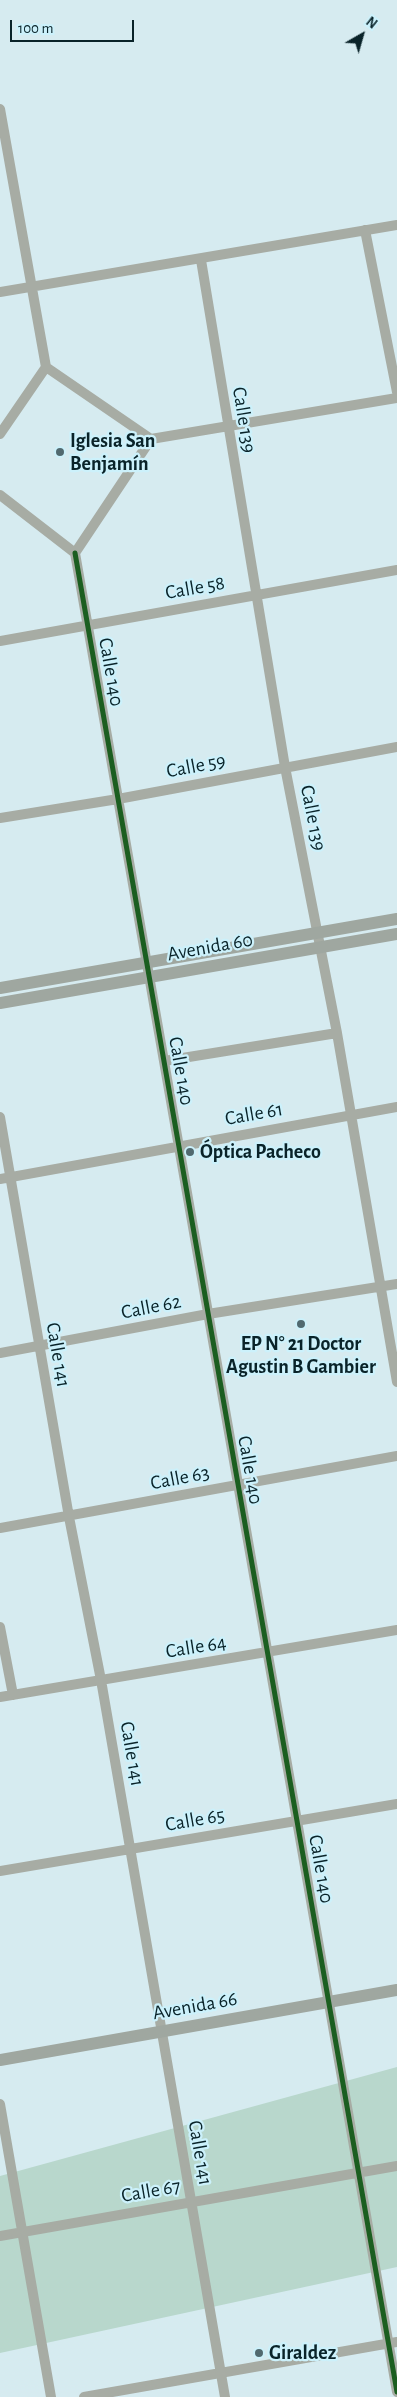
<!DOCTYPE html>
<html>
<head>
<meta charset="utf-8">
<style>
	body { margin:0 }
	#map { position:relative; width:397px; height:2397px; overflow:hidden; background:#d6ebf0; font-family:"Alegreya Sans",sans-serif }
	canvas { display:block }
	.north { position:absolute; left:337px; top:10px; width:50px; height:50px; -webkit-text-stroke:4px #ccf1fb; paint-order:stroke; rotate:38deg; font-size:14px; font-weight:700; line-height:20px; text-align:center; color:#092329 }
	.north::after { content:''; display:block; margin:auto; width:18px; height:22px; background:#092329; clip-path:polygon(50% 0,100% 100%,50% 72%,0 100%) }
	.scale { position:absolute; left:10px; top:20px; width:124px; height:22px; box-sizing:border-box; border:2px solid #092329; border-top:0; padding-left:6px; font-size:15px; line-height:18px; white-space:nowrap; color:#092329; -webkit-text-stroke:4px #ccf1fb; paint-order:stroke }
</style>
</head>
<body>
<div id="map">
<canvas width="397" height="2397"></canvas>
<div class="north">N</div>
<div class="scale">100 m</div>
</div>
<script>
const context = document.querySelector('canvas').getContext('2d');
context.lineJoin = 'round';
function paint(path, color) { context.fillStyle = color; context.fill(path, 'evenodd'); }
function trace(path, color, width, dash) { context.strokeStyle = color; context.lineWidth = width; context.lineCap = dash ? 'butt' : 'round'; context.setLineDash(dash || []); context.stroke(path); }
function write(font, color, halo, rows, align = 'center') {
  context.font = font + ' "Alegreya Sans",sans-serif'; context.lineWidth = 4.5; context.setLineDash([]); context.textBaseline = 'middle'; context.strokeStyle = halo; context.fillStyle = color; for (const [text, x, y, turn = 0] of rows) {
    context.save(); context.translate(x, y); context.rotate((+turn || 0) * Math.PI / 180); context.textAlign = isNaN(turn) ? turn : align; if (halo) context.strokeText(text, 0, 0); context.fillText(text, 0, 0); context.restore();
  }
}
paint(new Path2D(`
	M 397,2067 L 397,2267 L 0,2353 L 0,2176 Z`), '#b8d7cc');
trace(new Path2D(`
	M 0,109 L 46,367
	M 365,230 L 397,392
	M 201,260 L 285,767 L 337,1033 L 397,1382
	M 0,292 L 397,225
	M 46,367 L 151,439
	M 0,434 L 46,367
	M 151,439 L 397,398
	M 0,495 L 75,553
	M 75,553 L 397,2392
	M 75,553 L 151,439
	M 0,641 L 397,570
	M 0,818 L 118,799 L 397,747
	M 164,1061 L 337,1033
	M 0,1117 L 69,1517 L 101,1680 L 225,2397
	M 0,1179 L 397,1107
	M 0,1353 L 208,1314 L 397,1284
	M 0,1528 L 397,1456
	M 0,1627 L 13,1695
	M 0,1697 L 397,1630
	M 0,1871 L 397,1804
	M 0,2104 L 51,2397
	M 0,2236 L 397,2166
	M 84,2397 L 397,2342`), '#a7aca4', 10);
trace(new Path2D(`
	M 0,988 L 397,919
	M 0,1003 L 397,934
	M 0,2060 L 397,1990`), '#9fa7a0', 12);
trace(new Path2D(`
	M 75,553 L 397,2392`), '#1b5e20', 5);
for (const [x, y, r, color] of [
	[60,452,5,"#51696f"],
	[190,1152,5,"#51696f"],
	[301,1324,5,"#51696f"],
	[259,2353,5,"#51696f"]
]) { const dot = new Path2D(); dot.arc(x, y, r, 0, 2 * Math.PI); context.fillStyle = color; context.fill(dot); trace(dot, '#ccf1fb', 2); }
write('20px', '#092329', '#ccf1fb', [
	["Calle 139",244,420,81],
	["Calle 58",195,588,-10],
	["Calle 140",111,672,80],
	["Calle 59",196,766,-11],
	["Calle 139",313,818,79],
	["Avenida 60",210,947,-10],
	["Calle 140",181,1071,80],
	["Calle 61",254,1114,-10],
	["Calle 62",151,1307,-11],
	["Calle 141",58,1355,80],
	["Calle 140",250,1470,80],
	["Calle 63",180,1478,-11],
	["Calle 64",196,1647,-9],
	["Calle 141",132,1754,80],
	["Calle 65",195,1820,-10],
	["Calle 140",321,1869,80],
	["Avenida 66",195,2006,-10],
	["Calle 141",200,2153,80],
	["Calle 67",151,2191,-10]
]);
write('bold 20px', '#092329', '#ccf1fb', [
	["Iglesia San",70,441],
	["Benjamín",70,464],
	["Óptica Pacheco",200,1152],
	["EP N° 21 Doctor",301,1344,"center"],
	["Agustin B Gambier",301,1367,"center"],
	["Giraldez",269,2353]
], 'left');
</script>
</body>
</html>
